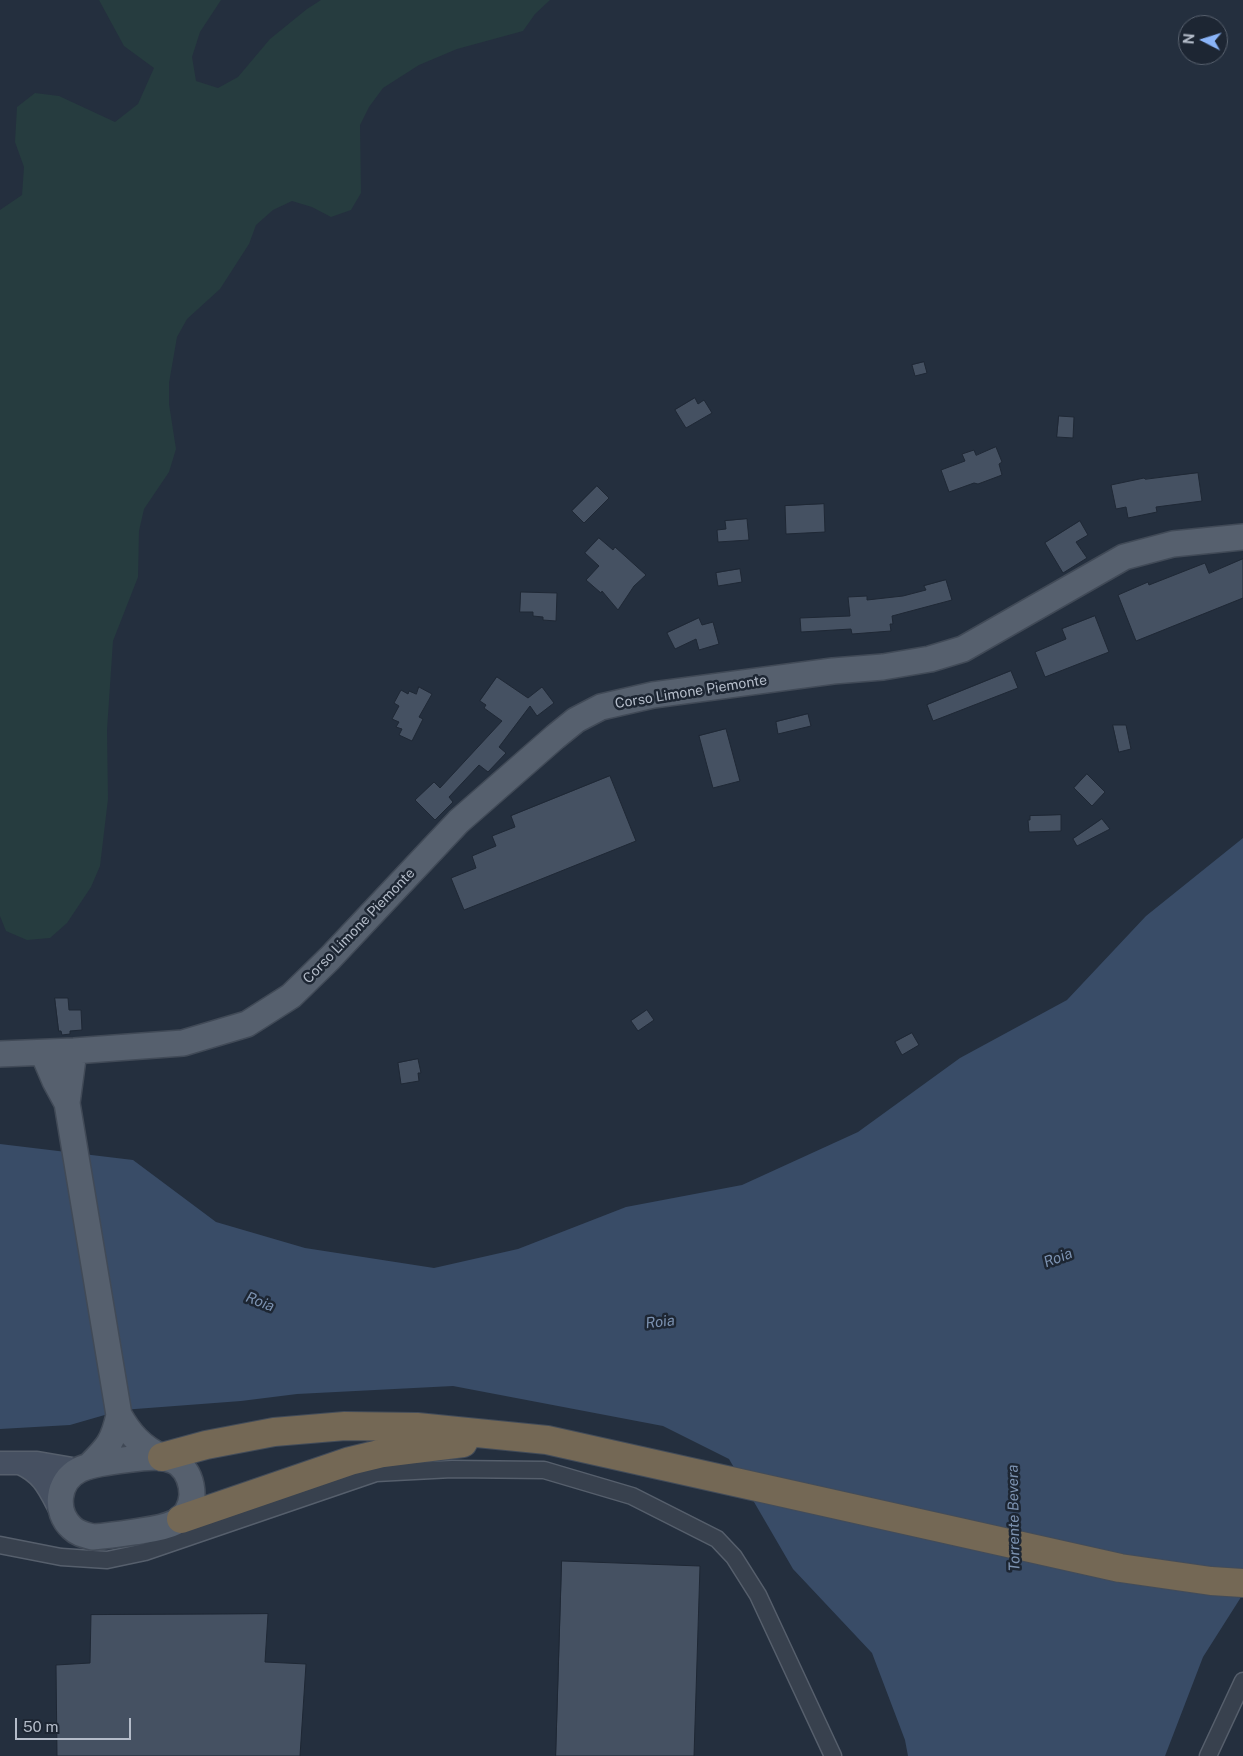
<!DOCTYPE html>
<html>
<head>
<meta charset="utf-8">
<style>
	body { margin:0 }
	#map { position:relative; width:1243px; height:1756px; overflow:hidden; background:#242f3e; font-family:"Public Sans",sans-serif }
	canvas { display:block }
	.north { position:absolute; left:1178px; top:15px; width:50px; height:50px; box-sizing:border-box; background:#1d2633; border:1px solid #59626f; border-radius:50%; rotate:275deg; font-size:14px; font-weight:700; line-height:20px; text-align:center; color:#b4bcc9 }
	.north::after { content:''; display:block; margin:auto; width:18px; height:22px; background:#8ab4f8; clip-path:polygon(50% 0,100% 100%,50% 72%,0 100%) }
	.scale { position:absolute; left:15px; top:1718px; width:116px; height:22px; box-sizing:border-box; border:2px solid #b4bcc9; border-top:0; padding-left:6px; font-size:15px; line-height:18px; white-space:nowrap; color:#b4bcc9; -webkit-text-stroke:4px #1d2633; paint-order:stroke }
</style>
</head>
<body>
<div id="map">
<canvas width="1243" height="1756"></canvas>
<div class="north">N</div>
<div class="scale">50 m</div>
</div>
<script>
const context = document.querySelector('canvas').getContext('2d');
context.lineJoin = 'round';
function paint(path, color) { context.fillStyle = color; context.fill(path, 'evenodd'); }
function trace(path, color, width, dash) { context.strokeStyle = color; context.lineWidth = width; context.lineCap = dash ? 'butt' : 'round'; context.setLineDash(dash || []); context.stroke(path); }
function write(font, color, halo, rows, align = 'center') {
  context.font = font + ' "Public Sans",sans-serif'; context.lineWidth = 5; context.setLineDash([]); context.textBaseline = 'middle'; context.strokeStyle = halo; context.fillStyle = color; for (const [text, x, y, turn = 0] of rows) {
    context.save(); context.translate(x, y); context.rotate((+turn || 0) * Math.PI / 180); context.textAlign = isNaN(turn) ? turn : align; if (halo) context.strokeText(text, 0, 0); context.fillText(text, 0, 0); context.restore();
  }
}
paint(new Path2D(`
	M 99,0 L 221,0 L 200,32 L 192,57 L 196,81 L 218,88 L 238,77 L 270,39 L 307,9 L 321,0 L 550,0 L 535,14 L 523,31 L 457,49 L 419,65 L 383,88 L 369,107 L 360,125 L 361,193 L 351,210 L 331,217 L 312,207 L 292,201 L 273,210 L 256,225 L 249,244 L 220,289 L 187,319 L 177,337 L 169,383 L 169,404 L 176,449 L 169,472 L 144,509 L 139,531 L 138,577 L 113,641 L 107,730 L 108,799 L 100,866 L 91,887 L 67,923 L 50,938 L 27,940 L 6,931 L 0,916 L 0,210 L 22,195 L 24,167 L 15,142 L 17,107 L 35,93 L 59,96 L 115,122 L 138,104 L 154,68 L 124,46 Z`), '#263c3f');
paint(new Path2D(`
	M 1243,838 L 1243,1594 L 1203,1657 L 1165,1756 L 908,1756 L 905,1740 L 872,1653 L 793,1569 L 729,1459 L 663,1426 L 453,1386 L 297,1394 L 241,1401 L 122,1410 L 70,1425 L 0,1429 L 0,1144 L 133,1160 L 216,1222 L 305,1248 L 434,1268 L 518,1249 L 626,1207 L 742,1185 L 858,1132 L 960,1058 L 1067,1000 L 1146,916 Z`), '#394c67');
const building = new Path2D(`
	M 924,362 L 927,373 L 915,376 L 912,365 Z
	M 695,398 L 698,404 L 704,400 L 712,413 L 686,428 L 675,410 Z
	M 1059,416 L 1074,417 L 1073,438 L 1057,437 Z
	M 996,447 L 1002,462 L 999,464 L 1002,475 L 978,484 L 974,483 L 949,492 L 941,470 L 965,461 L 962,454 L 974,450 L 976,455 Z
	M 1198,473 L 1202,501 L 1156,507 L 1157,512 L 1128,518 L 1126,507 L 1116,509 L 1111,485 L 1144,478 L 1145,479 Z
	M 597,486 L 609,498 L 584,523 L 572,511 Z
	M 824,504 L 825,532 L 786,534 L 785,506 Z
	M 747,519 L 749,540 L 718,542 L 717,530 L 726,529 L 725,521 Z
	M 1080,521 L 1088,535 L 1076,542 L 1087,558 L 1063,573 L 1045,543 Z
	M 599,538 L 613,550 L 615,547 L 646,575 L 634,586 L 618,610 L 602,591 L 601,593 L 586,580 L 599,566 L 585,553 Z
	M 1243,559 L 1243,598 L 1136,641 L 1118,595 L 1148,582 L 1149,585 L 1205,563 L 1209,573 Z
	M 740,569 L 742,582 L 718,586 L 716,573 Z
	M 946,580 L 952,600 L 892,616 L 893,624 L 890,624 L 891,631 L 852,634 L 851,629 L 801,632 L 800,618 L 850,616 L 848,597 L 867,596 L 867,600 L 903,596 L 926,590 L 924,586 Z
	M 521,592 L 557,593 L 556,621 L 543,620 L 543,617 L 533,616 L 533,612 L 520,612 Z
	M 1095,616 L 1109,652 L 1045,677 L 1035,652 L 1066,639 L 1062,629 Z
	M 699,618 L 702,625 L 713,622 L 719,644 L 699,650 L 696,639 L 675,649 L 667,633 Z
	M 1011,671 L 1018,688 L 933,721 L 927,705 Z
	M 497,677 L 528,698 L 542,687 L 554,703 L 537,716 L 530,706 L 499,747 L 506,753 L 488,772 L 479,765 L 449,797 L 453,802 L 435,820 L 415,800 L 434,782 L 440,788 L 502,721 L 484,708 L 486,705 L 480,701 Z
	M 419,687 L 432,694 L 419,717 L 423,719 L 412,741 L 399,735 L 402,729 L 396,727 L 399,722 L 392,719 L 399,706 L 394,703 L 401,690 L 408,694 L 409,691 L 416,694 Z
	M 808,714 L 811,726 L 778,734 L 776,722 Z
	M 1113,725 L 1126,725 L 1131,749 L 1119,752 Z
	M 726,729 L 740,781 L 713,788 L 699,736 Z
	M 1087,774 L 1105,792 L 1092,806 L 1074,788 Z
	M 610,776 L 636,841 L 464,910 L 451,878 L 476,868 L 472,856 L 496,846 L 492,836 L 515,827 L 511,816 Z
	M 1061,815 L 1061,831 L 1029,832 L 1028,820 L 1030,820 L 1030,816 Z
	M 1102,819 L 1110,829 L 1077,846 L 1073,839 Z
	M 55,998 L 68,998 L 69,1010 L 81,1010 L 82,1030 L 70,1031 L 70,1034 L 62,1035 L 61,1031 L 59,1031 Z
	M 647,1010 L 654,1020 L 638,1031 L 631,1021 Z
	M 912,1033 L 919,1045 L 902,1055 L 895,1042 Z
	M 418,1059 L 421,1073 L 418,1073 L 419,1081 L 401,1084 L 398,1063 Z
	M 562,1561 L 700,1566 L 694,1756 L 556,1756 Z
	M 268,1614 L 265,1662 L 306,1664 L 300,1756 L 57,1756 L 56,1665 L 90,1663 L 91,1615 Z`);
paint(building, '#455162');
trace(building, '#1f2835', 1);
const street = new Path2D(`
	M 0,1545 L 61,1557 L 107,1560 L 145,1552 L 376,1473 L 452,1469 L 544,1470 L 632,1496 L 717,1539 L 734,1557 L 758,1595 L 833,1756
	M 1208,1756 L 1243,1681`);
const secondary = new Path2D(`
	M 0,1463 L 37,1463 L 78,1470
	M 20,1463 C 43,1473 49,1488 60,1509`);
const primary = new Path2D(`
	M 74,1051 L 67,1103 L 119,1415 C 130,1434 141,1447 162,1457 C 168,1459 174,1460 179,1464 C 188,1472 192,1483 192,1495 C 190,1527 159,1528 134,1532 C 121,1534 107,1536 93,1537 C 85,1535 78,1534 72,1528 C 54,1512 57,1481 79,1470 C 93,1462 145,1457 162,1457
	M 43,1053 L 55,1081 L 67,1103
	M 0,1054 L 74,1051 L 183,1043 L 247,1024 L 291,996 L 330,958 L 459,821 L 555,737 L 576,720 L 601,707 L 653,695 L 833,671 L 883,667 L 930,659 L 963,649 L 1124,557 L 1173,544 L 1243,537
	M 89,1466 C 108,1447 113,1442 119,1415`);
const highway = new Path2D(`
	M 162,1457 L 206,1445 L 274,1432 L 345,1426 L 417,1427 L 547,1440 L 1120,1568 L 1211,1581 L 1243,1583
	M 181,1519 L 350,1461 L 383,1453 L 463,1443`);
trace(street, '#565f6c', 19);
trace(secondary, '#565f6c', 25);
trace(primary, '#414a57', 28);
trace(highway, '#434c59', 30);
trace(street, '#38414e', 16);
trace(secondary, '#465061', 22);
trace(primary, '#56606e', 25);
trace(highway, '#746855', 28);
write('14px', '#b4bcc9', '#1d2633', [
	["Corso Limone Piemonte",691,692,-9],
	["Corso Limone Piemonte",359,926,-46]
]);
write('italic 15px', '#7c92b1', '#1d2633', [
	["Roia",1058,1258,-21],
	["Roia",260,1302,21],
	["Roia",660,1322,-6],
	["Torrente Bevera",1014,1518,-91]
]);
</script>
</body>
</html>
